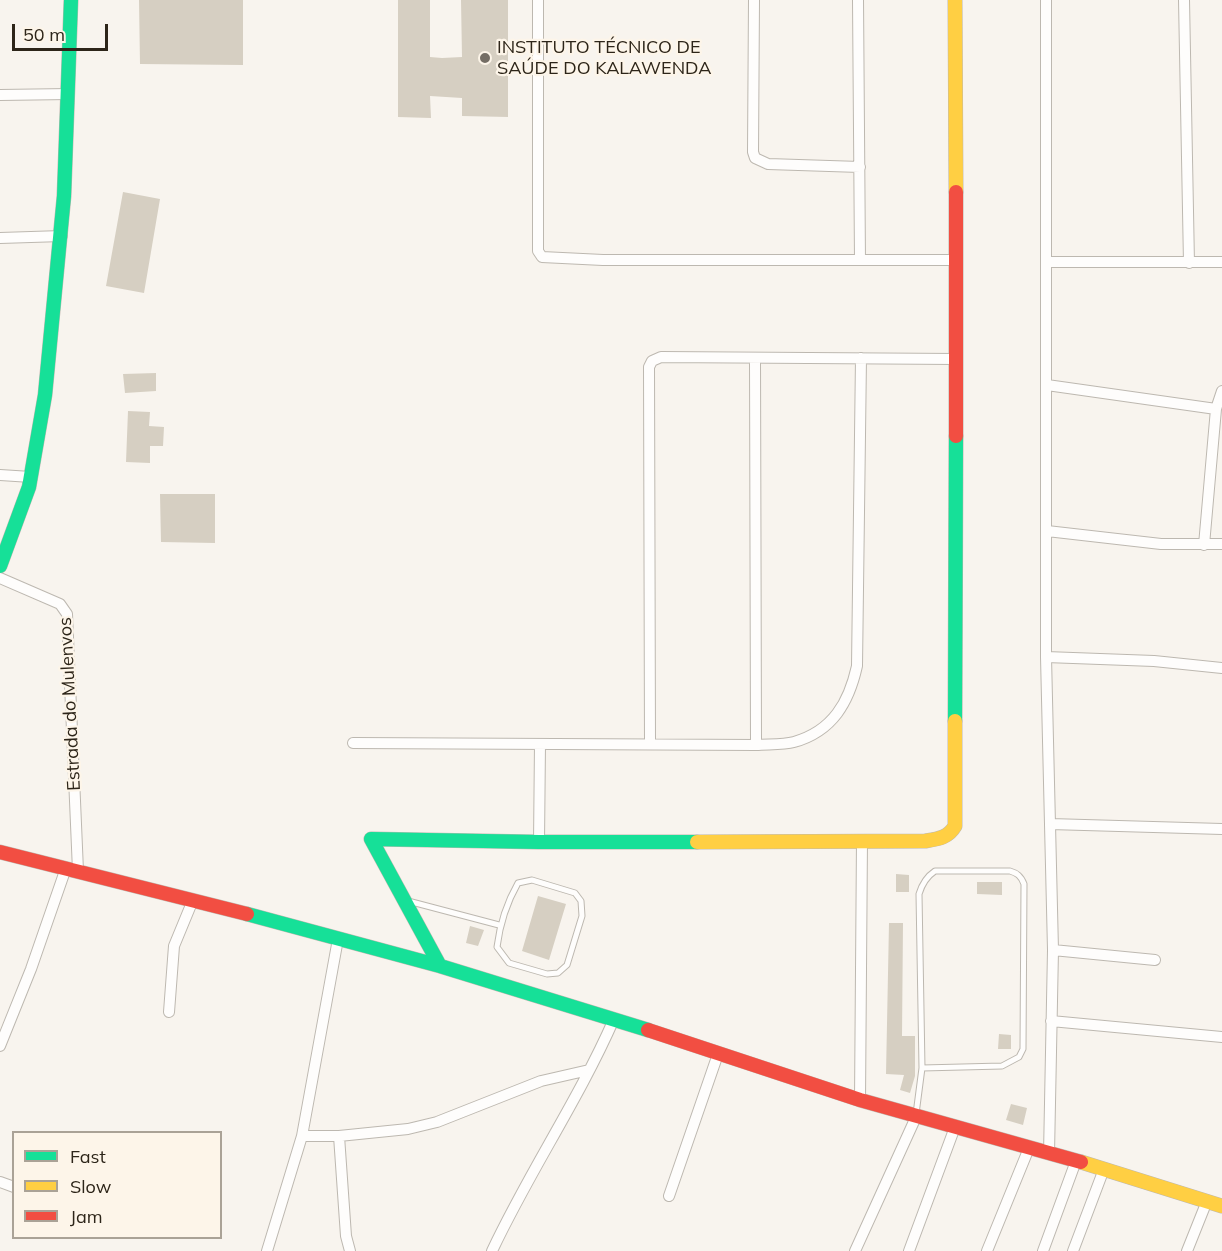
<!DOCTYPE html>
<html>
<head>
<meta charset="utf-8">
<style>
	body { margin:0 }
	#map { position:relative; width:1222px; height:1251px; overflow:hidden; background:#f8f4ee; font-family:Mulish,sans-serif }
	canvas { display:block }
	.legend { position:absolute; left:12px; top:1131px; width:210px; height:108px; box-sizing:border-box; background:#fdf5e9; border:2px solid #aaa296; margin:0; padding:8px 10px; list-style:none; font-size:18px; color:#2d2519 }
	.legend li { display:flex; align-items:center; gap:12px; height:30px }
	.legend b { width:30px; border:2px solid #aaa296 }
	.scale { position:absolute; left:12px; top:24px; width:96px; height:27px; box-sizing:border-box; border:3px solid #2d2519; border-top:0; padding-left:8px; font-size:18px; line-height:21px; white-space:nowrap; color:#2d2519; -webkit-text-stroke:4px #fdf5e9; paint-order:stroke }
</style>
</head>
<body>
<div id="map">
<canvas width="1222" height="1251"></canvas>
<ul class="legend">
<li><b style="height:8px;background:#16e098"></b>Fast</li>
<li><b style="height:8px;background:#ffcf43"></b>Slow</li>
<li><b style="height:8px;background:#f24e42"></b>Jam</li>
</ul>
<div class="scale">50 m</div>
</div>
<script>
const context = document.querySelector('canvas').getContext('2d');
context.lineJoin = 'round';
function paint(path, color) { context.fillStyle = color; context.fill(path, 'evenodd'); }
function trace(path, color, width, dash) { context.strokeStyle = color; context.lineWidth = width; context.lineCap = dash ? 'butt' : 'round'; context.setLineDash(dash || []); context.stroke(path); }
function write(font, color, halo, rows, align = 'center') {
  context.font = font + ' Mulish,sans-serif'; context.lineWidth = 4.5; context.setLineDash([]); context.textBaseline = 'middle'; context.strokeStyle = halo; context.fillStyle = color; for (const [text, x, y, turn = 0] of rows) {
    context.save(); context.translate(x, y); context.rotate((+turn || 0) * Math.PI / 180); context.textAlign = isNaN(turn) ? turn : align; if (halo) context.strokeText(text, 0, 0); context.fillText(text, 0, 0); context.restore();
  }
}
paint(new Path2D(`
	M 139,0 L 243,0 L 243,65 L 140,64 Z
	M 398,0 L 430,0 L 430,57 L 442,58 L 462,57 L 461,0 L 508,0 L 508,117 L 462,116 L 462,98 L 430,96 L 431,118 L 398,117 Z
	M 123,192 L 160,199 L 144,293 L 106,286 Z
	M 156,373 L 156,391 L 125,393 L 123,374 Z
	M 128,411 L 150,412 L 149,426 L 164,427 L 163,446 L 150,446 L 150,463 L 126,462 Z
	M 160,494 L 215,494 L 215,543 L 161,542 Z
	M 896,874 L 909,875 L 909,892 L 896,892 Z
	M 977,882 L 1002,882 L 1002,895 L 977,894 Z
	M 538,896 L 566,904 L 549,960 L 522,951 Z
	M 889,923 L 903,923 L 902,1036 L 915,1036 L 915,1076 L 910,1093 L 900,1090 L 904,1075 L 886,1074 Z
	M 470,926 L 484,930 L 478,946 L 466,943 Z
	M 999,1034 L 1011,1035 L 1011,1049 L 998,1049 Z
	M 1011,1104 L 1027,1108 L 1023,1125 L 1006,1120 Z`), '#d6cfc2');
const lane = new Path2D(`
	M 532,880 L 575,893 L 581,901 L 582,916 L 567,965 L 558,973 L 547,974 L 509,963 L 497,947 C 500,923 506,904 518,883 Z
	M 408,901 L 499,925
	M 916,1114 L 922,1068 L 919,894 C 922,884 926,877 935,871 L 1010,871 C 1017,873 1021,876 1024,884 L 1023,1049 L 1019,1057 L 1002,1066 L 922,1068`);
const street = new Path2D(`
	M 538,0 L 538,251 L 542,257 L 603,260 L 957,260
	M 754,0 L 753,152 L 755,158 L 768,164 L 860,167
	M 858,0 L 860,260
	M 1046,0 L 1046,657 L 1053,950 L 1049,1154
	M 1184,0 L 1189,263
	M 0,95 L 69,94
	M 0,238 L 62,236
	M 1047,262 L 1222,262
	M 755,358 L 756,745
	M 1047,385 L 1216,409
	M 0,475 L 31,477
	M 1047,531 L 1161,544 L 1222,544
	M 1204,545 L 1216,409 L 1222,391
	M 0,578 L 60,604 L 67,614 L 78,871
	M 1046,657 L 1154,661 L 1222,668
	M 353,743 L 756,745 C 768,744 783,745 794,742 C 833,731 849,702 857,666 L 861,358
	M 650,744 L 649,367 L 652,361 L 661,357 L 956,359
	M 1050,824 L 1222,829
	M 539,842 L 540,744
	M 1053,950 L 1155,960
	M 169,1012 L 174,946 L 193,900
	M 1051,1021 L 1222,1037
	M 0,1046 L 31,969 L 66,868
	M 860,1100 L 862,840
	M 302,1136 L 339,1136 L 408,1129 L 437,1122 L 541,1081 L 589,1070
	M 339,1136 L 346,1236 L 350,1251
	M 0,1182 L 14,1187
	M 669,1196 L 718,1054
	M 267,1251 L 302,1136 L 338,939
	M 492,1251 C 529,1172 579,1099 614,1019
	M 855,1251 L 916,1117
	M 909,1251 L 955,1127
	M 987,1251 L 1029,1148
	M 1043,1251 L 1076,1161
	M 1073,1251 L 1104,1169
	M 1187,1251 L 1207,1201`);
const fast = new Path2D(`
	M 0,566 L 29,487 L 45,395 L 64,196 L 71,0
	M 955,721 L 956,436
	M 247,914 L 440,966 L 648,1030
	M 440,966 L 371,839 L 539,842 L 697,842`);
const slow = new Path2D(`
	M 955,0 L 956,192
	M 697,842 L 925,841 C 938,839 948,838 955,826 L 955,721
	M 1081,1162 L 1222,1206`);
const jam = new Path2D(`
	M 956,436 L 956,192
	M 0,852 L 247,914
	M 648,1030 L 860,1100 L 1081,1162`);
trace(lane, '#bdb8b0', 7);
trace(street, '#bdb8b0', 12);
trace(fast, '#bdb8b0', 15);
trace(slow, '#bdb8b0', 15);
trace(jam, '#bdb8b0', 15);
trace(lane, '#fefdfc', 5);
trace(street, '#fefdfc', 10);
trace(fast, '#16e098', 14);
trace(slow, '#ffcf43', 14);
trace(jam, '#f24e42', 14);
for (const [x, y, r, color] of [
	[485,58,6,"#746d64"]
]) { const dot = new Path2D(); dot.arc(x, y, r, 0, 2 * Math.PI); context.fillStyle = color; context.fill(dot); trace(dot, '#fdf5e9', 2); }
write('18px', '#2d2519', '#fdf5e9', [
	["INSTITUTO TÉCNICO DE",497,48],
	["SAÚDE DO KALAWENDA",497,69]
], 'left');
write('18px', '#2d2519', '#fdf5e9', [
	["Estrada do Mulenvos",70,704,-93]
]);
</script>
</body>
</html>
